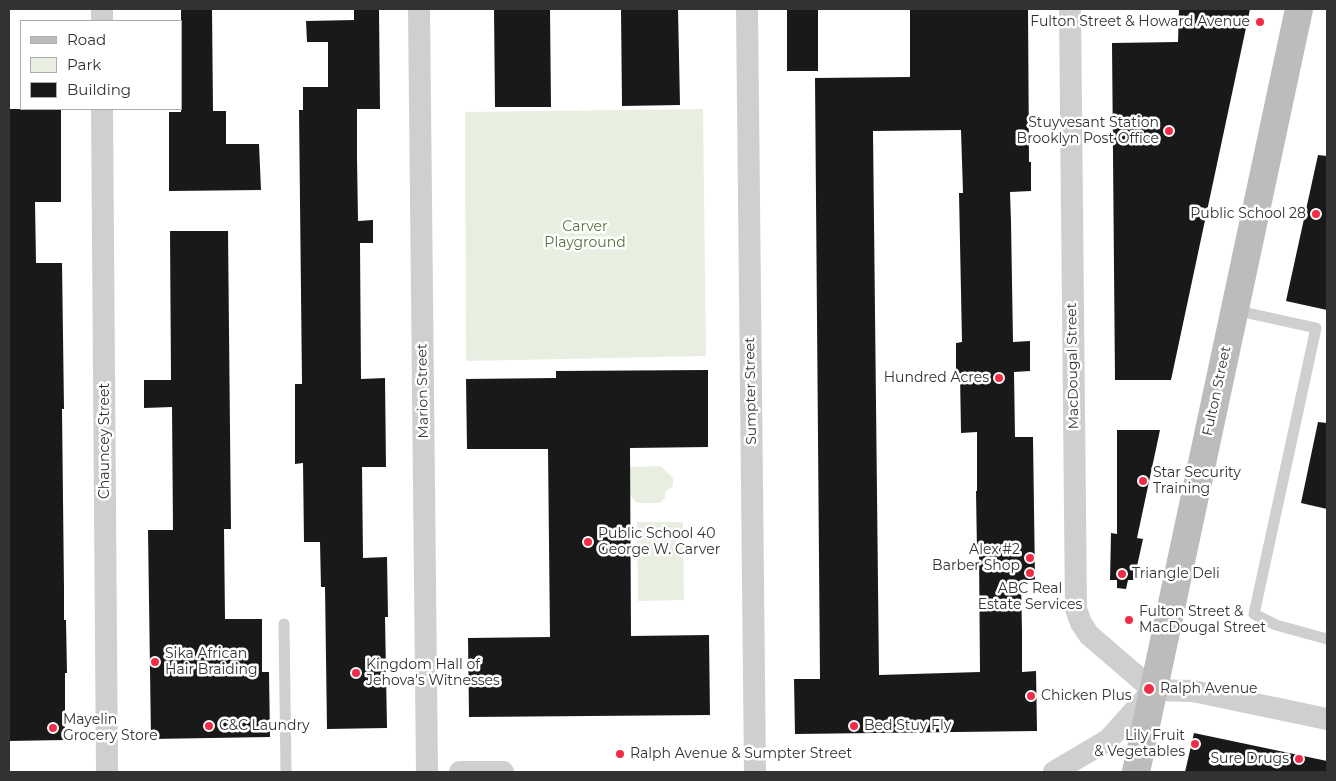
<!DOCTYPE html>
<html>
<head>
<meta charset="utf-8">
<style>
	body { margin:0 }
	#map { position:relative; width:1336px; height:781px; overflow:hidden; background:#fff; font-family:Montserrat,sans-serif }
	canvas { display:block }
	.frame { position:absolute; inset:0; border:10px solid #323232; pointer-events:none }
	.legend { position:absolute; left:20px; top:20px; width:162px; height:90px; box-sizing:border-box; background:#fff; border:1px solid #adadad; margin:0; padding:6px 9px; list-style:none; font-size:15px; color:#323232 }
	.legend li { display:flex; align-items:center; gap:10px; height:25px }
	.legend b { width:25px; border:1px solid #adadad }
</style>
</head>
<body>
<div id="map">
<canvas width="1336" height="781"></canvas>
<div class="frame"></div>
<ul class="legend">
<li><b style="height:6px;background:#bcbcbc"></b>Road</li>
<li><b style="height:14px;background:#e9efe0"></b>Park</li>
<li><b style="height:14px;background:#191919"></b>Building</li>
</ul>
</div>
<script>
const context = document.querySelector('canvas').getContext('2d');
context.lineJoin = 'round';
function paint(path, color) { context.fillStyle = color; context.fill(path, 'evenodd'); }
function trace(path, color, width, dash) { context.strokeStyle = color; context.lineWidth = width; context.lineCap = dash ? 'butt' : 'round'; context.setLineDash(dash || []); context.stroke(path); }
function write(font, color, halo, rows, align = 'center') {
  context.font = font + ' Montserrat,sans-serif'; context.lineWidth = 5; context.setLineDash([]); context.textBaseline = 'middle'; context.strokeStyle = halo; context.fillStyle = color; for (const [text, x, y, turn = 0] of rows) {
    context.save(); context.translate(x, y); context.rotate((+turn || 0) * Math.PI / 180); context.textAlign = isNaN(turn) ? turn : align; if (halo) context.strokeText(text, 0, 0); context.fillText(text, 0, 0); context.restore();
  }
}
paint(new Path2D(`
	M 703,109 L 706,356 L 466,361 L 465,112 Z
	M 661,466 L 673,478 L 673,486 L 665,492 L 665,498 L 660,503 L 637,503 L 630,495 L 630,467 Z
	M 637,522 L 683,522 L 684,600 L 638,601 Z`), '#e9efe0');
paint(new Path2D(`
	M 181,9 L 212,9 L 213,111 L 226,111 L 226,144 L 259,144 L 261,190 L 169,191 L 169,112 L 181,112 Z
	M 354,9 L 379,9 L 380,109 L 357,109 L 357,158 L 358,221 L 373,220 L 373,243 L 360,243 L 361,379 L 385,378 L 386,467 L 362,467 L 363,558 L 387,557 L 388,617 L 385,617 L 387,728 L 327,729 L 325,587 L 321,587 L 320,542 L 304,542 L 303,463 L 295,464 L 295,384 L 302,384 L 299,110 L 303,110 L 303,87 L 328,87 L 328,42 L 307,42 L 306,21 L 354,20 Z
	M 494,9 L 550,9 L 551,107 L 495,107 Z
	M 621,9 L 678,9 L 680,105 L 622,106 Z
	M 787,9 L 818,9 L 818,71 L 787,71 Z
	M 910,9 L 1028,9 L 1029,162 L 1031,162 L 1031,191 L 1010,192 L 1011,222 L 1013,342 L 1030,341 L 1030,371 L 1014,372 L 1015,437 L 1033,437 L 1035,580 L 1021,580 L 1022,632 L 1022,672 L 1036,671 L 1037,731 L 795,734 L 794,679 L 820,679 L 815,78 L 910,77 ZM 961,130 L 963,193 L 959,193 L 962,342 L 956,343 L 956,373 L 960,373 L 961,433 L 977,432 L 977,491 L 976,491 L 977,551 L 979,551 L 980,672 L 879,675 L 873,131 Z
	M 1179,9 L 1250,9 L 1171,380 L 1115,380 L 1112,43 L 1178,42 Z
	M 9,109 L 61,109 L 61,202 L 35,202 L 36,263 L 62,263 L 64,409 L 62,409 L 64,589 L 64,620 L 66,620 L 67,673 L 65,673 L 65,740 L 9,741 Z
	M 1318,155 L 1327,156 L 1327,310 L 1286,301 Z
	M 170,231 L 228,231 L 231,529 L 224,529 L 225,619 L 262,619 L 262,672 L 269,672 L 270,737 L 151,739 L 148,530 L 173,530 L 172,407 L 144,408 L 144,380 L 171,380 Z
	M 708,370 L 708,447 L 630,448 L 631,636 L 709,635 L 710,715 L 469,717 L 468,638 L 550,637 L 548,449 L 467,449 L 466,379 L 556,378 L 556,371 Z
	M 1318,422 L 1327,423 L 1327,509 L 1301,503 Z
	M 1117,430 L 1160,430 L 1137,538 L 1143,539 L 1134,580 L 1128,580 L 1126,589 L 1117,588 L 1117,580 L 1110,580 L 1111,533 L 1117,534 Z
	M 1194,733 L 1327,761 L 1327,772 L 1185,772 Z`), '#191919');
trace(new Path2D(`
	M 1234,310 L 1316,328 L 1254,614 L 1276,625 L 1327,639
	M 284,624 L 286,772`), '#cfcfcf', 11);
trace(new Path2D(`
	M 102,9 L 102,21
	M 419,9 L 427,772
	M 747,9 L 755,772
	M 1070,9 L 1076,609 L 1081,623 L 1089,635 L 1153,690
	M 102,109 L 107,772
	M 460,772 L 503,772
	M 1054,772 L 1108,740 L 1153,690 L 1193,691 L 1327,719`), '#cfcfcf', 22);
trace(new Path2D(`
	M 1136,772 L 1299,9`), '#bcbcbc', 28);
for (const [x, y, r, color] of [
	[1260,22,5,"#f12c47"],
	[1169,131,5,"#f12c47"],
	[1316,214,5,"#f12c47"],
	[999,378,5,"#f12c47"],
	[1143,481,5,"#f12c47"],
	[588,542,5,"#f12c47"],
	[1030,558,5,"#f12c47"],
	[1030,573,5,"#f12c47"],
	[1122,574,5,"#f12c47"],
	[1129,620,5,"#f12c47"],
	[155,662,5,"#f12c47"],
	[356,673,5,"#f12c47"],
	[1149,689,6,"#f12c47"],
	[1031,696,5,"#f12c47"],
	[209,726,5,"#f12c47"],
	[854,726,5,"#f12c47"],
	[53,728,5,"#f12c47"],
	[1195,744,5,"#f12c47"],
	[620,754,5,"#f12c47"],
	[1299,759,5,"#f12c47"]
]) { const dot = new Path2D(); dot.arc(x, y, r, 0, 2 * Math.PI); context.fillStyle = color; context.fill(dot); trace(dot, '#fff', 2); }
write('14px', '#323232', '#fff', [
	["Fulton Street & Howard Avenue",1250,22,"right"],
	["Stuyvesant Station",1159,123,"right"],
	["Brooklyn Post Office",1159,139,"right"],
	["Public School 28",1306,214,"right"],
	["Hundred Acres",989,378,"right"],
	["Star Security",1153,473],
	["Training",1153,489],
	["Public School 40",598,534],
	["George W. Carver",598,550],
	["Alex #2",1020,550,"right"],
	["Barber Shop",1020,566,"right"],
	["Triangle Deli",1132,574],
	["ABC Real",1030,589,"center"],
	["Estate Services",1030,605,"center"],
	["Fulton Street &",1139,612],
	["MacDougal Street",1139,628],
	["Sika African",165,654],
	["Hair Braiding",165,670],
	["Kingdom Hall of",366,665],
	["Jehova's Witnesses",366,681],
	["Ralph Avenue",1160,689],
	["Chicken Plus",1041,696],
	["Mayelin",63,720],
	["Grocery Store",63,736],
	["C&C Laundry",219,726],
	["Bed Stuy Fly",864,726],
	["Lily Fruit",1185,736,"right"],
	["& Vegetables",1185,752,"right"],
	["Ralph Avenue & Sumpter Street",630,754],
	["Sure Drugs",1289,759,"right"]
], 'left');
write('14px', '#58723b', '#fff', [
	["Carver",585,227],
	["Playground",585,243]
]);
write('14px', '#323232', '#fff', [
	["MacDougal Street",1073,366,-91],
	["Marion Street",423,391,-91],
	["Sumpter Street",751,391,-91],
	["Fulton Street",1217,391,-78],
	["Chauncey Street",105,441,-90]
]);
</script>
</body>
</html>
